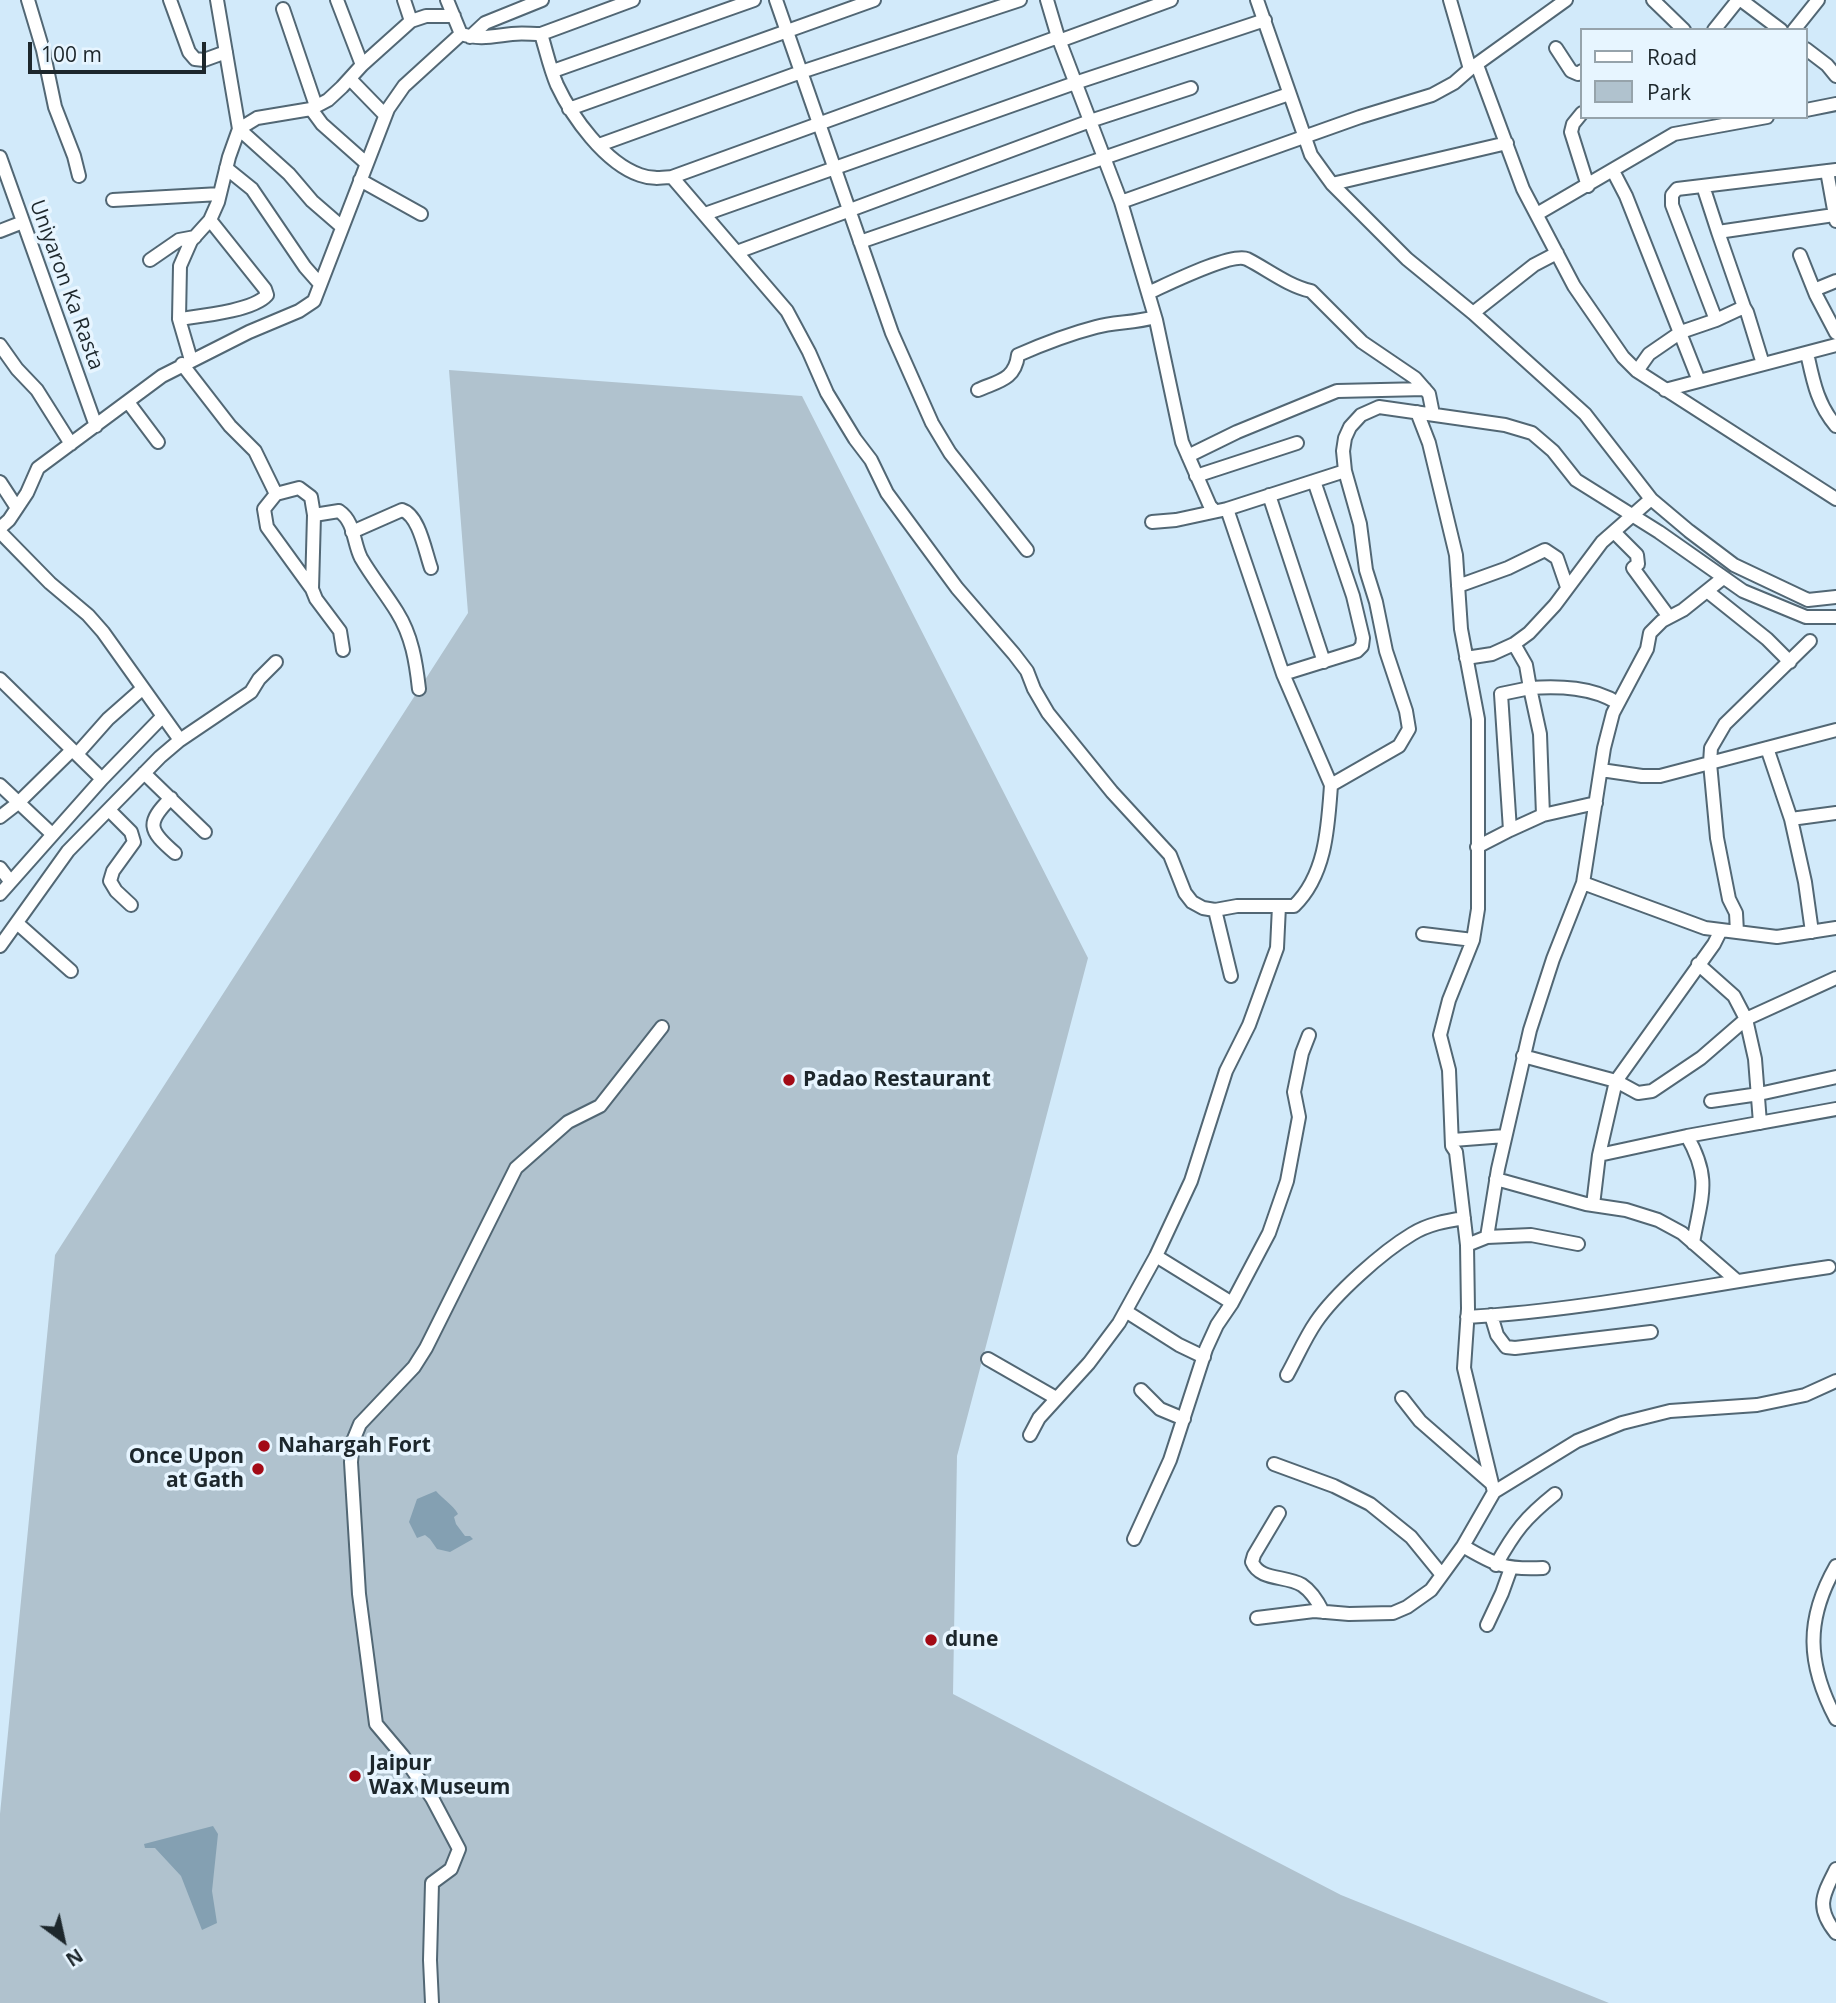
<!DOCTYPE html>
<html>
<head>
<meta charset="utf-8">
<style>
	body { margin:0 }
	#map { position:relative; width:1836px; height:2003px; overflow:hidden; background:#d2eafa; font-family:"Open Sans",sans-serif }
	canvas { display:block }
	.legend { position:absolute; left:1580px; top:28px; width:228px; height:91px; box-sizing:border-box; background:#e7f5ff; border:2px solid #96a3ab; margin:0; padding:9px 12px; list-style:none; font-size:21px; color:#1d272c }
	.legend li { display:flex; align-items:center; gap:14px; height:35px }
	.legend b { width:35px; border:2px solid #96a3ab }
	.north { position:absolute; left:28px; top:1905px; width:70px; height:70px; -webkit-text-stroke:5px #e7f5ff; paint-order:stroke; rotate:147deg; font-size:19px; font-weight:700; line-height:28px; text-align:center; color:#1d272c }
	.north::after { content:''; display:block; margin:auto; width:24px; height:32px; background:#1d272c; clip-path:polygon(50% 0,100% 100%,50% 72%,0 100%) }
	.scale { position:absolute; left:28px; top:42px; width:178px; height:32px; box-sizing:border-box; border:4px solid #1d272c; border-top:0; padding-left:9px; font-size:21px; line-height:24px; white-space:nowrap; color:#1d272c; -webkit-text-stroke:5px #e7f5ff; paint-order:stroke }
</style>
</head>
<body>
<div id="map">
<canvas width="1836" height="2003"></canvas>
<ul class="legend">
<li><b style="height:9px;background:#fff"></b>Road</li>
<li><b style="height:19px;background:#b0c2ce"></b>Park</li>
</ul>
<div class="north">N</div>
<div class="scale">100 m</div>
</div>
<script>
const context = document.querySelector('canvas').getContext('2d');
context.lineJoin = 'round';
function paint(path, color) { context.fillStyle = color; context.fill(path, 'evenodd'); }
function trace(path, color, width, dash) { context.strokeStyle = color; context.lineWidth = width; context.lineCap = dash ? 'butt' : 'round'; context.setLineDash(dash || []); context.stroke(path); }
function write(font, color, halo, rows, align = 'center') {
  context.font = font + ' "Open Sans",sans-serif'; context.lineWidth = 7; context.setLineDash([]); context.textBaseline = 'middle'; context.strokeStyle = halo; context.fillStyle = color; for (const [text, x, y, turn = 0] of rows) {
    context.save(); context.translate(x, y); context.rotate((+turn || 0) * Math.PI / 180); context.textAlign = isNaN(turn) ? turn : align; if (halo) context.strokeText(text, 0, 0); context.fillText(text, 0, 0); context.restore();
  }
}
paint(new Path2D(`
	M 449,370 L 802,396 L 1088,958 L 957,1456 L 953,1694 L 1341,1895 L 1609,2003 L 0,2003 L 0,1814 L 55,1255 L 468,613 Z`), '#b0c2ce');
paint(new Path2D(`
	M 436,1491 C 443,1499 453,1505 458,1514 L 454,1517 L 456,1524 L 465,1536 L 470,1536 L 473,1539 L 450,1552 L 437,1549 L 430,1539 L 425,1535 L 417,1538 L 409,1522 L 417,1499 Z
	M 213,1826 L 218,1834 L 212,1891 L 217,1923 L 202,1930 L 181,1876 L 155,1848 L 145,1848 L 144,1844 Z`), '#84a0b2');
const minor = new Path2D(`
	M 28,0 L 43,50 L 55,107 L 74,156 L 79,176
	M 170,0 L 189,52 L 195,59 L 204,60 L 226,52
	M 217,0 L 239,129 L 289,174 L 312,201 L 342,227
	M 337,0 L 362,65
	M 404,0 L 411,21
	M 447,0 L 461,34
	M 776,0 L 892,333 L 932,423 L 950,453 L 1027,550
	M 1047,0 L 1058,37 L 1121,202 L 1156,320 L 1182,442 L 1210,506 L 1215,511
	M 1257,0 L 1311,155 L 1332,184 L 1407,259 L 1473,313 L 1585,414 L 1651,499 L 1689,531 L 1734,565 L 1808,600 L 1836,597
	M 1450,0 L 1470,69
	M 1653,0 L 1684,30
	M 1741,0 L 1781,30
	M 283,9 L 316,106
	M 1714,30 L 1738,0
	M 1794,30 L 1818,0
	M 461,34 C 479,40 494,36 512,34 C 521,33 531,34 541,34 C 546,50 550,69 557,85 C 572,117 605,163 640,175 C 651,179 660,178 672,177 L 1058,37
	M 541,34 L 633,0
	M 470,37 L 485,23 L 542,0
	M 1059,41 L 1171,0
	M 1556,48 L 1571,71 L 1578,74 L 1582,71
	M 1806,49 L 1827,65 L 1836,76
	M 1477,65 L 1523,189 L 1574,286 L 1623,357 L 1637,371 L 1836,499
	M 553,71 L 754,0
	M 350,79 L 385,115
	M 311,109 L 322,124 L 366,163
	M 569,109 L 874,0
	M 1806,110 L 1836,104
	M 1582,113 L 1573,124 L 1571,132 L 1588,186
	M 599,145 L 801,72 L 1020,0
	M 0,157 L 96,426
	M 226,168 L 252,189 L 305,267 L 320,284
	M 1613,171 L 1626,196 L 1699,381
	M 1827,171 L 1836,221
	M 672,177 L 787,311 L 809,352 L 827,393 L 855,439 L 871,460 L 887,493 L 957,588 L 1014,654 L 1027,671 L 1034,689 L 1048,713 L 1112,792 L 1170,855 L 1185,893 L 1192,902 L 1203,908 L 1215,910 L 1237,906 L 1294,906 C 1326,875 1328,827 1331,785
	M 360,180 L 421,214
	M 1332,184 L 1507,143
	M 1703,186 L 1718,232
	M 113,200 L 220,194
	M 1121,202 L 1360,117 L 1432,95 L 1454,83 L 1470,69 L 1566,0
	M 705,214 L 1075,83 L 1265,20
	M 1537,214 L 1674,134 L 1767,117
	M 0,231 L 23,222
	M 860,242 L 1289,94
	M 737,252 L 1090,121 L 1191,88
	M 1800,255 L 1816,295 L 1836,333
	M 150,260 L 179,240 L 195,237
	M 1814,290 L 1836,281
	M 1148,293 C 1166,285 1232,252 1247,259 C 1267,269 1288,286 1311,291 L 1362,342 L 1415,378 L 1429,394 L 1433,414
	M 1744,307 L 1718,232 L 1834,215
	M 1473,313 L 1534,265 L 1557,253
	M 179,319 C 200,316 253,311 267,295 L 265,289 L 210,220
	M 1716,320 L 1672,205 L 1672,195 L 1677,189 L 1836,170
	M 0,345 L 17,369 L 37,390 L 71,444
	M 1807,353 C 1813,380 1817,404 1836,426
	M 191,360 L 179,319 L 180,266 L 191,241 L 210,220 L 218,202 L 229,157 L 239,129 L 257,118 L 311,109 L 328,100 L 342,87 L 362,65 L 411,21 L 426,16 L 454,16
	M 182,364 L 230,426 L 255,451 L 276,494 L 264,509 L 267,527 L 312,589
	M 1637,371 L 1649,354 L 1681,332 L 1716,320 L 1744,307 L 1747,312 L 1763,364
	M 978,390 C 998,381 1015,380 1018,355 C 1043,344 1069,334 1096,327 C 1114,322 1135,323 1155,317
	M 1665,390 L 1836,345
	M 128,402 L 158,442
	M 1417,412 L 1429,443 L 1456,555 L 1461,629 L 1478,719 L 1478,909 L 1473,940 L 1449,1000 L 1440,1035 L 1449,1070 L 1452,1146 L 1456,1152 L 1467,1245
	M 1188,456 L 1237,432 L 1337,391 L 1425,389
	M 1196,476 L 1297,443
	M 0,482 L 17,508
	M 276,494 L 299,488 L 311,497 L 314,515 L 312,589 L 316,599 L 340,631 L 343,650
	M 1269,495 L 1324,662
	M 1227,509 L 1283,674 L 1331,785 L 1399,746 L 1409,729 L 1406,711 L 1386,651 L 1376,602 L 1366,570 L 1360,524 L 1345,471 L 1343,451 L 1345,438 L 1350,427 L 1361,415 L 1379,407 L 1505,425 L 1532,433 L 1553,451 L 1576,480 L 1659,532 L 1743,591 L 1806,617 L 1836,617
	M 314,515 L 339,511 C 355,522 353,542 361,558 C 372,577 386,594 397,612 C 412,636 416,662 419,689
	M 1152,522 L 1176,520 L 1227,509 L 1345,471
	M 0,528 L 9,520 L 27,493 L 38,468 L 162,376 L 249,332 L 299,311 L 314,301 L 388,109 L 404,86 L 461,34
	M 0,532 L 50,583 L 88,615 L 103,632 L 180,740 L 160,757 L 68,851 L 0,946
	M 352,532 L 402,510 C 419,515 425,551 431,568
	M 1614,532 L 1637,555 L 1638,564 L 1633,568 L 1669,617
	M 1458,586 L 1508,568 L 1545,550 L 1557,558 L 1567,587
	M 1707,591 L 1767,639 L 1790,662
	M 1466,658 L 1492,654 L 1514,644
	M 1283,674 L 1357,651 L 1362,646 L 1363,638 L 1353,596 L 1314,481
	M 0,679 L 102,779
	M 1530,688 L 1540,734 L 1543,815 L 1510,830 L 1501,694 Z
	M 1618,703 C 1592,687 1560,686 1530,688 L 1526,665 L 1514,644 L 1529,633 L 1555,605 L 1602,542 L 1651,499
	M 180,740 L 251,692 L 259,679 L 276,662
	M 1767,748 L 1791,819 L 1836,813
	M 77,754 L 108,719 L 142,689
	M 1601,770 L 1642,776 L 1660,776 L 1836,730
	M 144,773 L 205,832
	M 0,785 L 52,834
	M 171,798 C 146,823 148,830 175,853
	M 109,810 L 131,832 L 134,842 L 113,871 L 110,881 L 116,891 L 131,905
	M 1543,815 L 1596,803
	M 0,817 L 18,803 L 72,750
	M 1791,819 L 1805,882 L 1812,932
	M 1477,847 L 1510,830
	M 0,868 L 10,881
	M 1583,883 L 1705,928 L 1777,937 L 1836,928
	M 0,894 L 102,779 L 163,716
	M 1215,910 L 1231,976
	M 17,923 L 71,971
	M 1737,932 L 1736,913 L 1729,899 L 1717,838 L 1710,763 L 1711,748 L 1725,724 L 1810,641
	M 1423,934 L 1473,940
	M 1523,1056 L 1616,1081 L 1638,1093 L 1652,1091 L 1701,1058 L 1746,1019 L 1734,996 L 1698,964
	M 1711,1101 L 1759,1094 L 1836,1077
	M 1760,1123 L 1755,1059 L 1746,1019 L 1836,978
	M 1687,1136 C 1712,1180 1701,1196 1693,1243
	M 1453,1140 L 1505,1136
	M 1599,1155 L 1616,1081 L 1714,944 L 1721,930
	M 1496,1179 L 1586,1204 L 1626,1210 L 1658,1220 L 1682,1233 L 1736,1280
	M 1593,1205 L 1599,1155 L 1687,1136 L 1836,1109
	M 1487,1237 L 1531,1235 L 1578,1244
	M 1156,1256 L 1232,1303
	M 1127,1312 L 1179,1345 L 1204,1357
	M 1491,1315 L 1497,1335 L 1506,1347 L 1515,1348 L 1651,1332
	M 1467,1317 C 1589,1310 1709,1284 1829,1267
	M 988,1359 L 1056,1398
	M 1287,1375 C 1297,1357 1305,1338 1316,1322 C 1335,1294 1382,1252 1412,1234 C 1428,1224 1446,1221 1464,1218
	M 1141,1390 L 1160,1409 L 1184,1419
	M 1402,1398 L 1420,1421 L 1491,1483
	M 1030,1435 L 1039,1418 L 1089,1363 L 1119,1323 L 1156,1256 L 1191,1181 L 1226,1071 L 1249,1025 L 1277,948 L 1279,906
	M 1274,1464 L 1334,1486 L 1370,1504 L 1411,1537 L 1442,1575
	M 1494,1492 L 1464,1368 L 1468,1309 L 1467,1245 L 1487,1237 L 1498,1169 L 1530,1030 L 1553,959 L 1583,883 L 1604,748 L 1613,713 L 1647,649 L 1650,633 L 1662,621 L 1683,610 L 1723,578
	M 1279,1513 L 1254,1555 L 1252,1562 C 1260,1581 1285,1575 1302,1585 C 1311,1591 1318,1602 1323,1612
	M 1134,1539 L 1170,1460 L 1206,1349 L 1217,1325 L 1232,1303 L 1269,1233 L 1287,1181 L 1299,1117 L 1294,1092 L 1302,1053 L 1309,1035
	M 1463,1546 C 1495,1565 1505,1570 1543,1568
	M 1496,1565 C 1515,1531 1525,1518 1555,1494
	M 1836,1566 C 1805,1620 1807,1664 1836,1719
	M 1257,1618 L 1314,1611 L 1349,1614 L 1393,1613 L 1407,1607 L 1431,1590 L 1442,1575 L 1463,1546 L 1494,1492 L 1577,1441 L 1622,1423 L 1670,1411 L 1757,1405 L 1805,1395 L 1836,1381
	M 1487,1625 L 1502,1593 L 1511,1568
	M 1836,1869 C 1823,1895 1815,1907 1836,1933
	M 432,2003 L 430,1960 L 432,1883 L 451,1869 L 459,1849 L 432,1798 L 403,1756 L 376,1724 L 359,1594 L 351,1462 L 353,1441 L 360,1424 L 414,1367 L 426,1348 L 516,1168 L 568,1122 L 600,1106 L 662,1027`);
trace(minor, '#526774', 16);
trace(minor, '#fff', 12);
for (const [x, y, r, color] of [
	[789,1080,7,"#a30a16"],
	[264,1446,7,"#a30a16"],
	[258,1469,7,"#a30a16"],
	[931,1640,7,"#a30a16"],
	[355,1776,7,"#a30a16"]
]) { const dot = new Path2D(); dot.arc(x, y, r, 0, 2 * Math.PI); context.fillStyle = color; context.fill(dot); trace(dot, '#e7f5ff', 2.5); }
write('21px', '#1d272c', '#e7f5ff', [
	["Uniyaron Ka Rasta",66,285,70]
]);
write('bold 21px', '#1d272c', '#e7f5ff', [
	["Padao Restaurant",803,1080],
	["Nahargah Fort",278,1446],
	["Once Upon",244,1457,"right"],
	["at Gath",244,1481,"right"],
	["dune",945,1640],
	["Jaipur",369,1764],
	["Wax Museum",369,1788]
], 'left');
</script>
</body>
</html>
